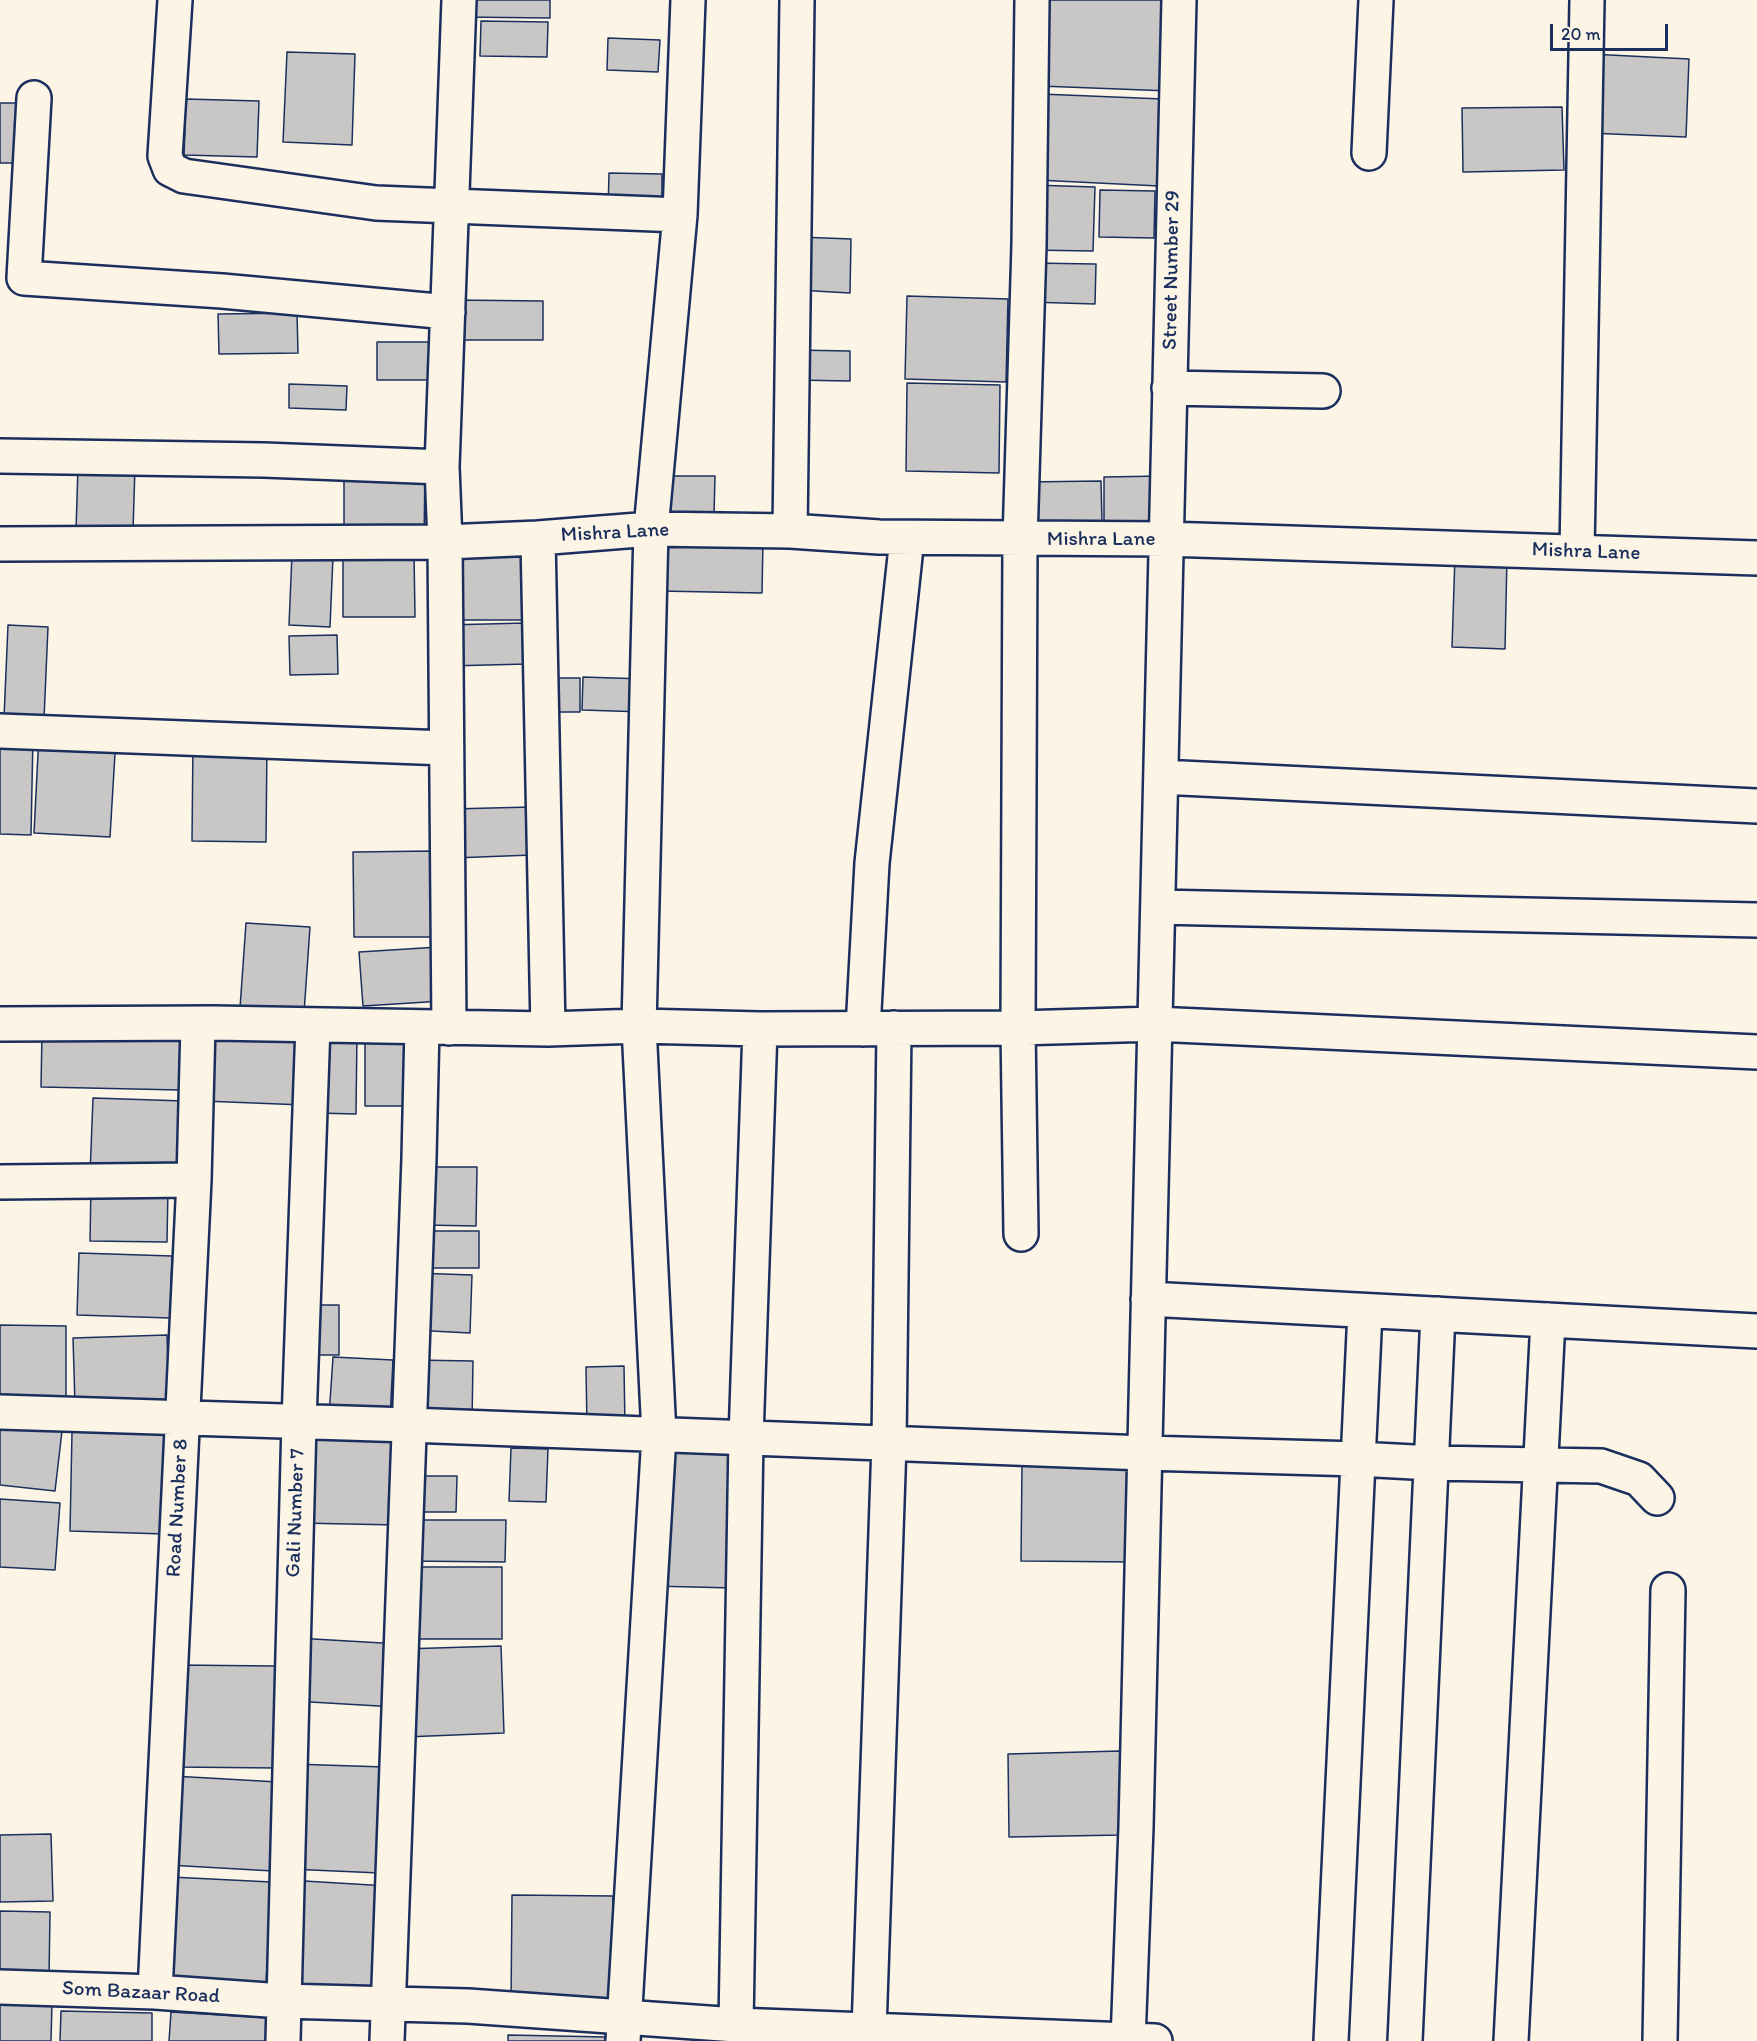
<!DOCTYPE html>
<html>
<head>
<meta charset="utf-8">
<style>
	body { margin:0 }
	#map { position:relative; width:1757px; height:2041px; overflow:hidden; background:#fcf5e5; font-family:Itim,sans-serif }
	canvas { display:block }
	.scale { position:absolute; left:1550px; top:24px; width:118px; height:27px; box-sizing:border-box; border:3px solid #1b2f5e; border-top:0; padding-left:8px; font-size:18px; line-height:21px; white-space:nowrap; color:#1b2f5e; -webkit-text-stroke:4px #fcf5e5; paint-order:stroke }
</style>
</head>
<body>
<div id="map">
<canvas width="1757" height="2041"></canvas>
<div class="scale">20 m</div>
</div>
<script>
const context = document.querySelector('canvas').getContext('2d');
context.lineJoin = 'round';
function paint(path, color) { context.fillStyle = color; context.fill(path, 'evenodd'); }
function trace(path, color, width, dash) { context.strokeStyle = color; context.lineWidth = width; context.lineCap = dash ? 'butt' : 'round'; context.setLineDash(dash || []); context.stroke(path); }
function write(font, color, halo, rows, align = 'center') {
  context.font = font + ' Itim,sans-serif'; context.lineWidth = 5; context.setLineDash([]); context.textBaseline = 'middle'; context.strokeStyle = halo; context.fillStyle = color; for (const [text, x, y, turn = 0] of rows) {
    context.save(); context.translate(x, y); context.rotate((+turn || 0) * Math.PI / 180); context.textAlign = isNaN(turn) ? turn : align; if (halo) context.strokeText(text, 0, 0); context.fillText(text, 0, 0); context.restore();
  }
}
const building = new Path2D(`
	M 461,0 L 550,0 L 550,18 L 461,17 Z
	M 1043,0 L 1173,0 L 1170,91 L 1040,86 Z
	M 481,21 L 548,22 L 547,57 L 480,56 Z
	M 608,38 L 660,40 L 658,72 L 607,70 Z
	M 287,52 L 355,54 L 352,145 L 283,142 Z
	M 1590,54 L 1689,59 L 1686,137 L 1587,133 Z
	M 1041,94 L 1163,99 L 1159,186 L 1037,180 Z
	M 186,99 L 259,101 L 257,157 L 184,155 Z
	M 0,103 L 29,103 L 28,163 L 0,163 Z
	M 1562,107 L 1564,170 L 1463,172 L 1462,108 Z
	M 609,173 L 662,174 L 662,212 L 608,211 Z
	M 1032,185 L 1095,187 L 1093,251 L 1029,250 Z
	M 1100,190 L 1155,191 L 1154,238 L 1099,237 Z
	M 799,237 L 851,239 L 850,293 L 797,290 Z
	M 1030,263 L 1096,264 L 1095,304 L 1029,302 Z
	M 907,296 L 1008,299 L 1006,382 L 905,379 Z
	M 453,300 L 543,301 L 543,340 L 453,340 Z
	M 297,313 L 298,353 L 219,354 L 218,314 Z
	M 377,342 L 432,342 L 431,380 L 377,380 Z
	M 794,350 L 850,351 L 850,381 L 793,380 Z
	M 907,383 L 1000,385 L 999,473 L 906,471 Z
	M 289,384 L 347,386 L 346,410 L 289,408 Z
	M 78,466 L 135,467 L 133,531 L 76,530 Z
	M 344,470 L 425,472 L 424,540 L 344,541 Z
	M 666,476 L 715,476 L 714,515 L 665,514 Z
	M 1162,476 L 1163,521 L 1104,521 L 1104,477 Z
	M 1101,481 L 1102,522 L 1024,522 L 1023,482 Z
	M 527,539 L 527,620 L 449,620 L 447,543 Z
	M 659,539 L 763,541 L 762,593 L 659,591 Z
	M 343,553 L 414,553 L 415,617 L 343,617 Z
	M 292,554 L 333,556 L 330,627 L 289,625 Z
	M 1455,556 L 1507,557 L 1505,649 L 1452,647 Z
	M 526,623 L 527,664 L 448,666 L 446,625 Z
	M 8,625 L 48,627 L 44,719 L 4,718 Z
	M 337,635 L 338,674 L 290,675 L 289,636 Z
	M 583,677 L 644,679 L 644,712 L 582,710 Z
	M 543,678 L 580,678 L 580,712 L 543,712 Z
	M 39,734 L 116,737 L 110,837 L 34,833 Z
	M 0,735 L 33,736 L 31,835 L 0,834 Z
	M 193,742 L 267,743 L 266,842 L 192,841 Z
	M 531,807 L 532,855 L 453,858 L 451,809 Z
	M 433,851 L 434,937 L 354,937 L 353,852 Z
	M 246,923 L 310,927 L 304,1013 L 240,1008 Z
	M 439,947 L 443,1001 L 363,1006 L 359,952 Z
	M 317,1032 L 357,1033 L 356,1114 L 316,1113 Z
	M 42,1033 L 182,1036 L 180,1090 L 41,1087 Z
	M 205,1033 L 307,1038 L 304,1105 L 203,1101 Z
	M 365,1034 L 411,1035 L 410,1106 L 365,1106 Z
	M 93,1098 L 184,1101 L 181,1178 L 90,1175 Z
	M 424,1167 L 477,1167 L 476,1226 L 424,1225 Z
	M 91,1185 L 168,1187 L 167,1242 L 90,1241 Z
	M 418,1231 L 479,1231 L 479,1268 L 418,1268 Z
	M 79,1253 L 172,1256 L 170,1318 L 77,1315 Z
	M 415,1273 L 472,1275 L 470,1333 L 412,1330 Z
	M 304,1305 L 339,1305 L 339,1355 L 304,1355 Z
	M 0,1325 L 66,1326 L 66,1403 L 0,1402 Z
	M 167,1335 L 169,1402 L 75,1405 L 73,1338 Z
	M 333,1357 L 393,1360 L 390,1419 L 329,1416 Z
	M 413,1360 L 473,1361 L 472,1423 L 412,1422 Z
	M 624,1366 L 625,1428 L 587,1429 L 586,1367 Z
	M 0,1424 L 62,1431 L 55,1491 L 0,1485 Z
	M 72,1432 L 165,1434 L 164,1534 L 70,1531 Z
	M 300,1439 L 401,1441 L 398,1525 L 298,1523 Z
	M 659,1447 L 737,1449 L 734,1588 L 651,1586 Z
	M 511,1448 L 548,1449 L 546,1502 L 509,1501 Z
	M 1022,1466 L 1135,1467 L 1134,1562 L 1021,1561 Z
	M 414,1476 L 457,1476 L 456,1512 L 414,1512 Z
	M 0,1499 L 60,1503 L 55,1570 L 0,1567 Z
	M 408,1520 L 506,1520 L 505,1562 L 408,1561 Z
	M 405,1567 L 502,1567 L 502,1639 L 405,1639 Z
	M 296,1638 L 400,1644 L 396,1707 L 293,1701 Z
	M 501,1646 L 504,1733 L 405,1737 L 402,1649 Z
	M 177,1665 L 275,1666 L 275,1768 L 176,1767 Z
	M 1120,1751 L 1122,1835 L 1009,1837 L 1008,1754 Z
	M 293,1764 L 384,1767 L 380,1873 L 289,1869 Z
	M 173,1776 L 278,1782 L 273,1871 L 168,1865 Z
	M 51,1834 L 53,1901 L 0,1902 L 0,1835 Z
	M 171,1877 L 271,1882 L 266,1985 L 166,1980 Z
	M 287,1880 L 388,1886 L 382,1997 L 285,1993 Z
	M 512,1895 L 613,1896 L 612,2004 L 511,2003 Z
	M 0,1911 L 50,1912 L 49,1978 L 0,1977 Z
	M 0,2000 L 52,2002 L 51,2041 L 0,2041 Z
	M 61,2011 L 152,2013 L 152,2041 L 60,2041 Z
	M 171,2012 L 272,2018 L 270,2041 L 169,2041 Z
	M 508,2035 L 606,2037 L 605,2041 L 508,2041 Z`);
paint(building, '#c8c7c6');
trace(building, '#1b2f5e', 1.5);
const minor = new Path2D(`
	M 175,0 L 165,156 L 170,169 L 184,176 L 376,203 L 680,215
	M 34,98 L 24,278 L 222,291 L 448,312
	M 1369,153 L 1376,0
	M 1169,388 L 1323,391
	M 0,456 L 264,460 L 442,467
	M 790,531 L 797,0
	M 538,538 L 548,1029
	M 0,544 L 445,542 L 538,538 L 651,529 L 790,531 L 879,537 L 1166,539 L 1757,558
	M 1577,552 L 1587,0
	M 0,731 L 446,748
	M 1161,777 L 1757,806
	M 1158,907 L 1757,920
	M 0,1024 L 214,1023 L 548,1029 L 639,1026 L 760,1029 L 1018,1028 L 1155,1024 L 1757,1052
	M 449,1028 L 445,542 L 442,467 L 459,0
	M 863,1029 L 872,863 L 907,538
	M 0,1182 L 194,1180
	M 1021,1234 L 1018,1028 L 1020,540 L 1029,245 L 1032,0
	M 1148,1299 L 1757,1331
	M 0,1412 L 409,1425 L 1145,1453 L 1358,1459 L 1432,1463 L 1601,1466 L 1639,1479 L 1657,1498
	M 0,1987 L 155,1992 L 282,2001 L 468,2006 L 736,2025 L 1155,2041
	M 155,1992 L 194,1180 L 198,1025
	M 736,2025 L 746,1438 L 760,1029
	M 869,2030 L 889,1444 L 894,1028
	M 283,2041 L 299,1422 L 313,1025
	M 387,2041 L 419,1158 L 422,1027
	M 623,2041 L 659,1435 L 639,1026 L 651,529 L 680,215 L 688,0
	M 1128,2041 L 1136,1827 L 1179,0
	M 1331,2041 L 1365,1311
	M 1405,2041 L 1438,1314
	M 1511,2041 L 1548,1320
	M 1660,2041 L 1668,1590`);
trace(minor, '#1b2f5e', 38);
trace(minor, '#fcf5e5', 33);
write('21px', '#1b2f5e', '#fcf5e5', [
	["Street Number 29",1172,270,-89],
	["Mishra Lane",615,533,-3],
	["Mishra Lane",1101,540],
	["Mishra Lane",1586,552,2],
	["Road Number 8",178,1508,-87],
	["Gali Number 7",296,1513,-88],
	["Som Bazaar Road",141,1993,3]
]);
</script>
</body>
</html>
